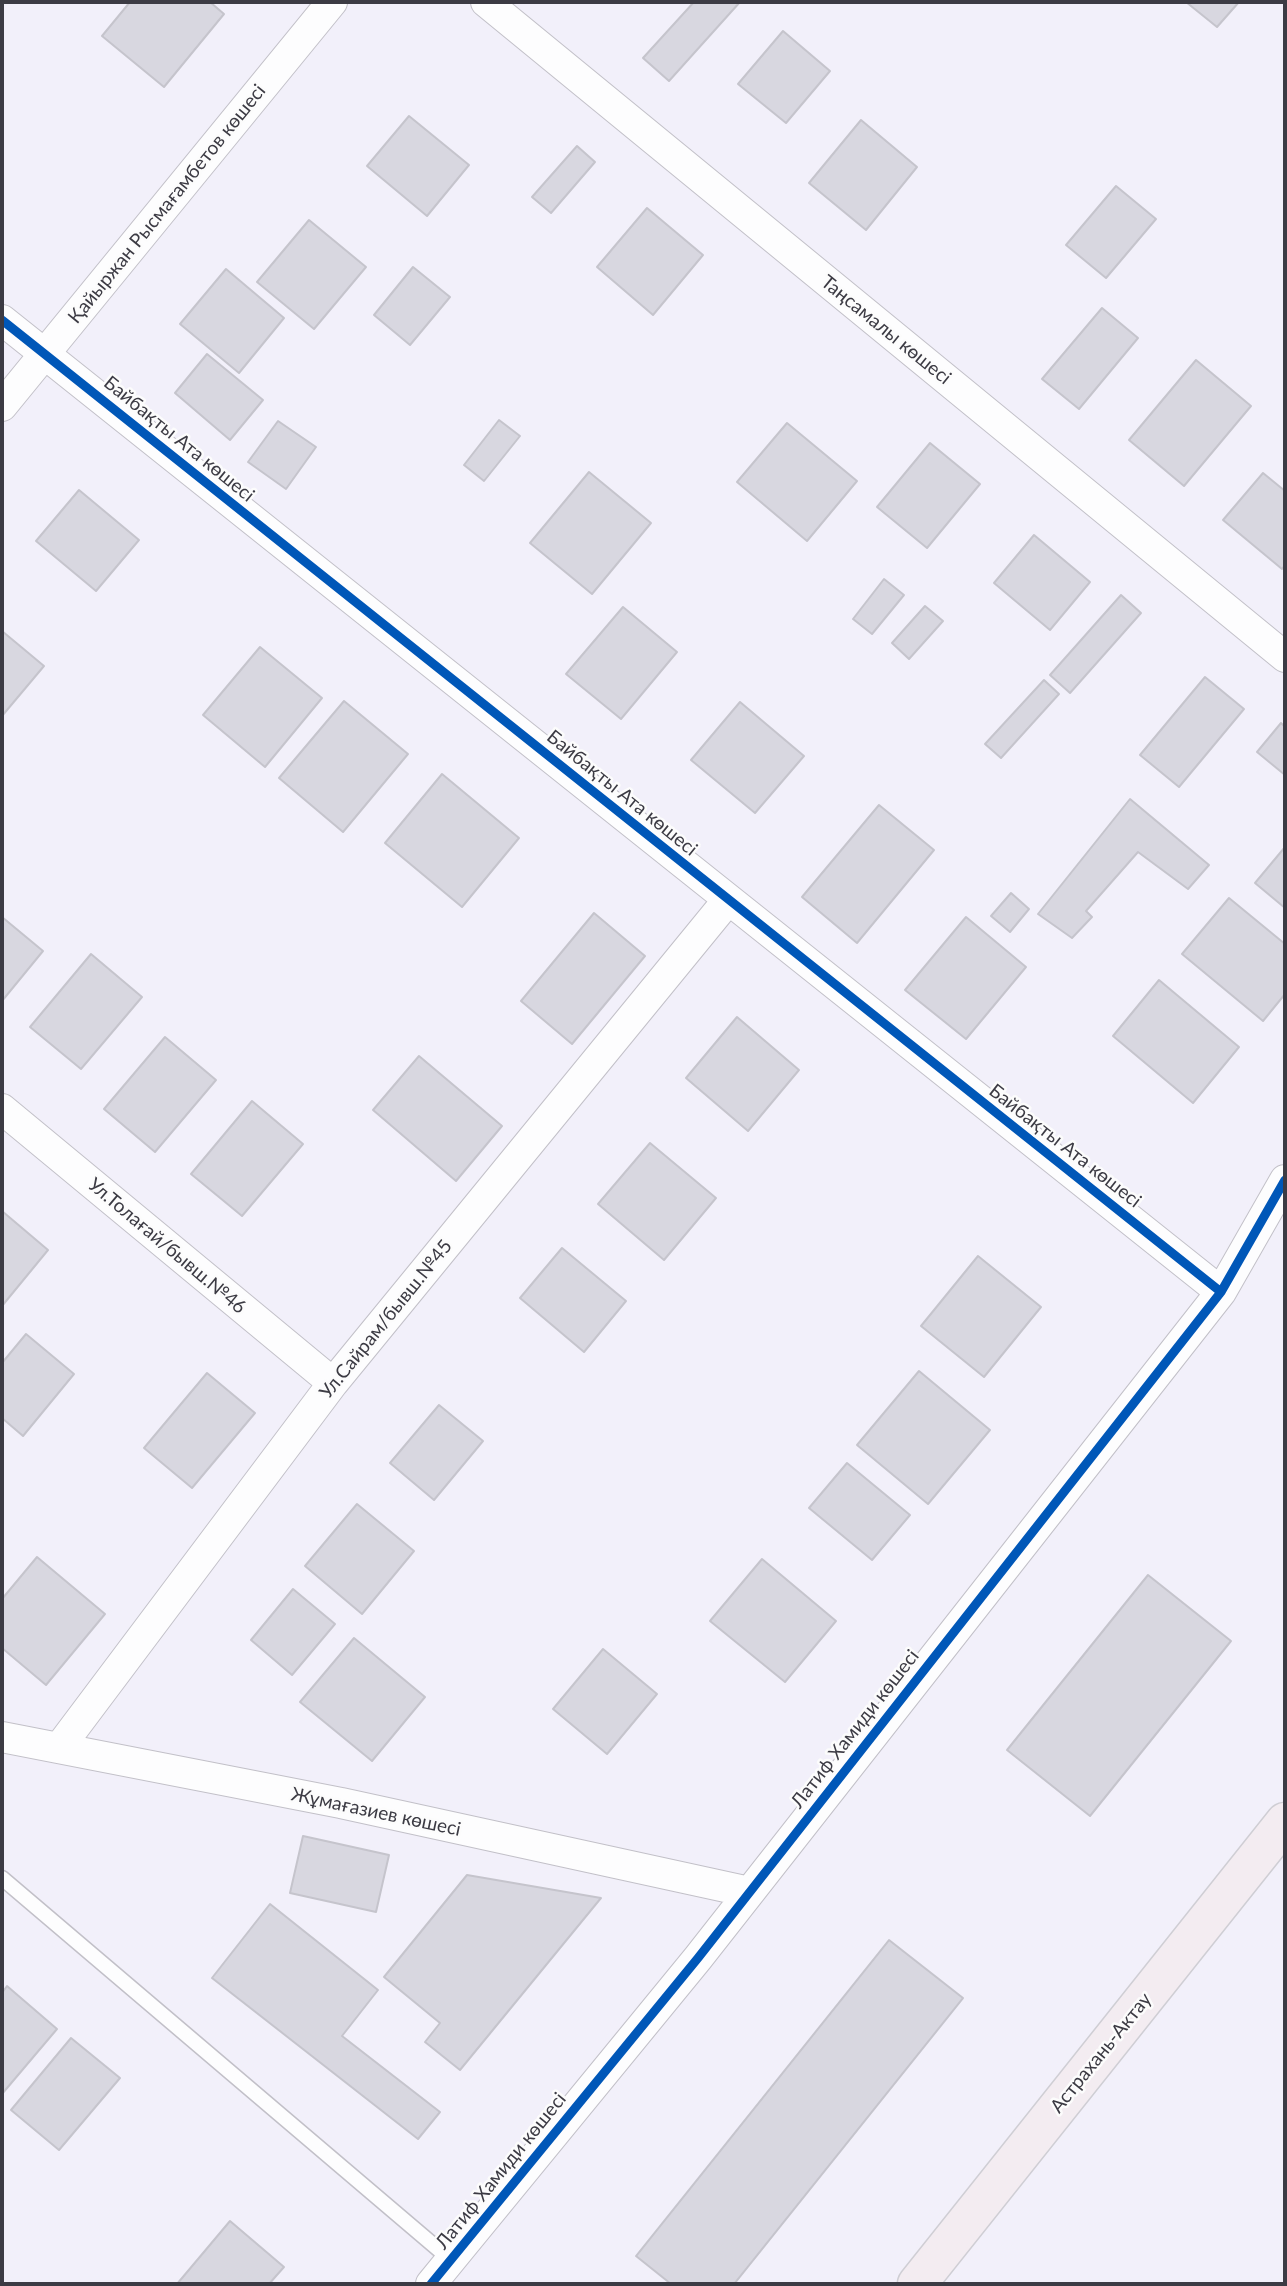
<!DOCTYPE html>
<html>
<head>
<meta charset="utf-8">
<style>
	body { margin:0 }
	#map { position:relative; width:1287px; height:2286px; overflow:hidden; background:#f2f0fa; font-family:Lato,sans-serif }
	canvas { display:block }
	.frame { position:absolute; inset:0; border:4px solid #3c3b44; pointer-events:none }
</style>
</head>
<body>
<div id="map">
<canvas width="1287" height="2286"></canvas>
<div class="frame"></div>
</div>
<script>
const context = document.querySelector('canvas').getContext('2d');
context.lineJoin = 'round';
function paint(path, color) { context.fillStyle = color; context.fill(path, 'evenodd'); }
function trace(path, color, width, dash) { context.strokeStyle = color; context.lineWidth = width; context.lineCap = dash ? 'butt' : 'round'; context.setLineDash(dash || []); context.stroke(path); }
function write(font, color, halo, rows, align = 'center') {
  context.font = font + ' Lato,sans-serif'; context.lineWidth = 5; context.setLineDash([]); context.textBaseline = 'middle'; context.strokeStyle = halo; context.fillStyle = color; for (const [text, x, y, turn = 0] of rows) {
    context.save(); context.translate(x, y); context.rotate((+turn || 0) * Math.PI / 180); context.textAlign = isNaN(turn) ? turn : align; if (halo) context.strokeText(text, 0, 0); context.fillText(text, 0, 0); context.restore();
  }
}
const building = new Path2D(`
	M 130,2 L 210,2 L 224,14 L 164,87 L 102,36 Z
	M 694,2 L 740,2 L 669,81 L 643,58 Z
	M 1186,2 L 1239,2 L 1217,27 Z
	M 783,31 L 830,71 L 786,123 L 738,84 Z
	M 409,116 L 469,165 L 427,216 L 367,166 Z
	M 861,120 L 917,167 L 866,230 L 809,183 Z
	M 577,146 L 595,162 L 551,213 L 532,197 Z
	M 1116,186 L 1156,219 L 1106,278 L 1066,245 Z
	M 647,208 L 703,255 L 653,315 L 597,267 Z
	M 309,220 L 366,267 L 314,329 L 257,282 Z
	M 413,267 L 450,297 L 410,345 L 374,315 Z
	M 226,269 L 284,318 L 239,373 L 180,324 Z
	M 1102,308 L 1138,338 L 1079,409 L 1042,379 Z
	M 207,354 L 263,400 L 230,440 L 175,393 Z
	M 1196,360 L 1251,406 L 1184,486 L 1129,440 Z
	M 499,420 L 520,436 L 484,481 L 464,465 Z
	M 278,421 L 316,447 L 286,489 L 248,462 Z
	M 787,423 L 857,481 L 807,541 L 737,482 Z
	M 930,443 L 980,484 L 927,548 L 877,507 Z
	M 589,472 L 651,523 L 592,594 L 530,543 Z
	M 1263,473 L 1285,491 L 1285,565 L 1282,569 L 1223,520 Z
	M 79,490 L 139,540 L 96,591 L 36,541 Z
	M 1034,535 L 1090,582 L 1050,630 L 994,583 Z
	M 884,579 L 904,595 L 872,634 L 853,619 Z
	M 1121,595 L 1141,613 L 1070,693 L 1050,675 Z
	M 925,606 L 943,621 L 909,659 L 892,643 Z
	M 623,607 L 677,652 L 621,719 L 566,674 Z
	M 2,631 L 44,666 L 2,716 Z
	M 260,647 L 322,698 L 265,767 L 203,715 Z
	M 1205,677 L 1244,709 L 1179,787 L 1140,755 Z
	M 1044,680 L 1059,694 L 1001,758 L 985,744 Z
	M 344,701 L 408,754 L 343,832 L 279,778 Z
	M 740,702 L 804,756 L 755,813 L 691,760 Z
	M 1281,723 L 1285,727 L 1285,775 L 1257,752 Z
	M 442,774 L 519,838 L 462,907 L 385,843 Z
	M 1130,799 L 1209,865 L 1188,889 L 1138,852 L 1086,911 L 1092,917 L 1072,938 L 1038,914 Z
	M 879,805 L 934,850 L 857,943 L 802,897 Z
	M 1285,847 L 1285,908 L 1255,883 Z
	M 1011,893 L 1029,909 L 1010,932 L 991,916 Z
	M 1229,898 L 1285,944 L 1285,994 L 1263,1021 L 1182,954 Z
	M 594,913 L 645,956 L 572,1044 L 521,1001 Z
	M 2,917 L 43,951 L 2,1001 Z
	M 966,917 L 1026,967 L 966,1039 L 905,990 Z
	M 91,954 L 142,997 L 81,1069 L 30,1027 Z
	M 1159,980 L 1239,1047 L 1193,1103 L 1113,1036 Z
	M 737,1017 L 799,1070 L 748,1131 L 686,1078 Z
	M 165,1037 L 216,1080 L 155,1152 L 104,1109 Z
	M 419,1056 L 502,1126 L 456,1181 L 373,1110 Z
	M 252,1101 L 303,1144 L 242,1216 L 191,1174 Z
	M 650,1143 L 716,1198 L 664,1260 L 598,1204 Z
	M 2,1211 L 48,1250 L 2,1306 Z
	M 562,1248 L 626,1301 L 584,1352 L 520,1298 Z
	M 978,1256 L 1041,1307 L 984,1377 L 921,1326 Z
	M 26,1334 L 74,1374 L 23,1436 L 2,1418 L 2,1363 Z
	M 919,1371 L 990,1430 L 928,1504 L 857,1445 Z
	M 207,1373 L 255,1413 L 192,1488 L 144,1448 Z
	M 439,1405 L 483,1441 L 434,1500 L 390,1463 Z
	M 847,1463 L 910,1515 L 872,1560 L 809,1508 Z
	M 357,1504 L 414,1551 L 362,1614 L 305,1566 Z
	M 37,1557 L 105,1614 L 46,1685 L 2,1648 L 2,1599 Z
	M 762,1559 L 836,1621 L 785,1682 L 710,1621 Z
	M 1148,1575 L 1231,1641 L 1090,1816 L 1007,1750 Z
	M 293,1589 L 335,1624 L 292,1675 L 251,1640 Z
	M 354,1638 L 425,1697 L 372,1761 L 300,1702 Z
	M 603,1649 L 657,1694 L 607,1754 L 553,1709 Z
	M 303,1836 L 389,1855 L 376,1912 L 290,1893 Z
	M 467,1875 L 601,1898 L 460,2070 L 425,2042 L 440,2023 L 384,1977 Z
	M 270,1904 L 378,1990 L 342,2036 L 440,2112 L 418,2139 L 212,1978 Z
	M 889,1940 L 963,1998 L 734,2284 L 671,2284 L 636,2256 Z
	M 7,1986 L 57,2029 L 2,2094 L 2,1993 Z
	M 71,2038 L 120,2078 L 59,2150 L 11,2110 Z
	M 230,2221 L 284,2267 L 269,2284 L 177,2284 Z`);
paint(building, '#d8d7e0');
trace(building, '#c5c4cc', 2);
const service = new Path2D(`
	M 2,1878 L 451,2260`);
const minor = new Path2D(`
	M 486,2 L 1285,657
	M 2,320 L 1221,1292
	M 2,406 L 332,2
	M 2,1109 L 333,1383
	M 2,1737 L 341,1803 L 749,1892
	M 59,1748 L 333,1383 L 728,900
	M 431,2284 L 698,1958 L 1221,1292 L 1285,1180`);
const trunk = new Path2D(`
	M 917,2284 L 1285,1822`);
trace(service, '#c2c0c8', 17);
trace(minor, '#c2c0c8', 32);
trace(trunk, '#cfced4', 41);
trace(service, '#fdfdfe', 14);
trace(minor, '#fdfdfe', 30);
trace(trunk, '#f3ecf1', 38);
trace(new Path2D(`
	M 2,320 L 1221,1292
	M 431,2284 L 698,1958 L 1221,1292 L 1285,1180`), '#0057b8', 9);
write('19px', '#3c3b44', '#fcfcfc', [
	["Қайыржан Рысмағамбетов көшесі",167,204,-51],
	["Таңсамалы көшесі",886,330,39],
	["Байбақты Ата көшесі",179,439,39],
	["Байбақты Ата көшесі",622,793,39],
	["Байбақты Ата көшесі",1065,1146,38],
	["Ул.Толағай/бывш.№46",167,1246,40],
	["Ул.Сайрам/бывш.№45",386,1319,-51],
	["Латиф Хамиди көшесі",855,1729,-52],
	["Жұмағазиев көшесі",376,1812,12],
	["Астрахань-Актау",1101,2053,-51],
	["Латиф Хамиди көшесі",501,2171,-51]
]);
</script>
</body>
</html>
